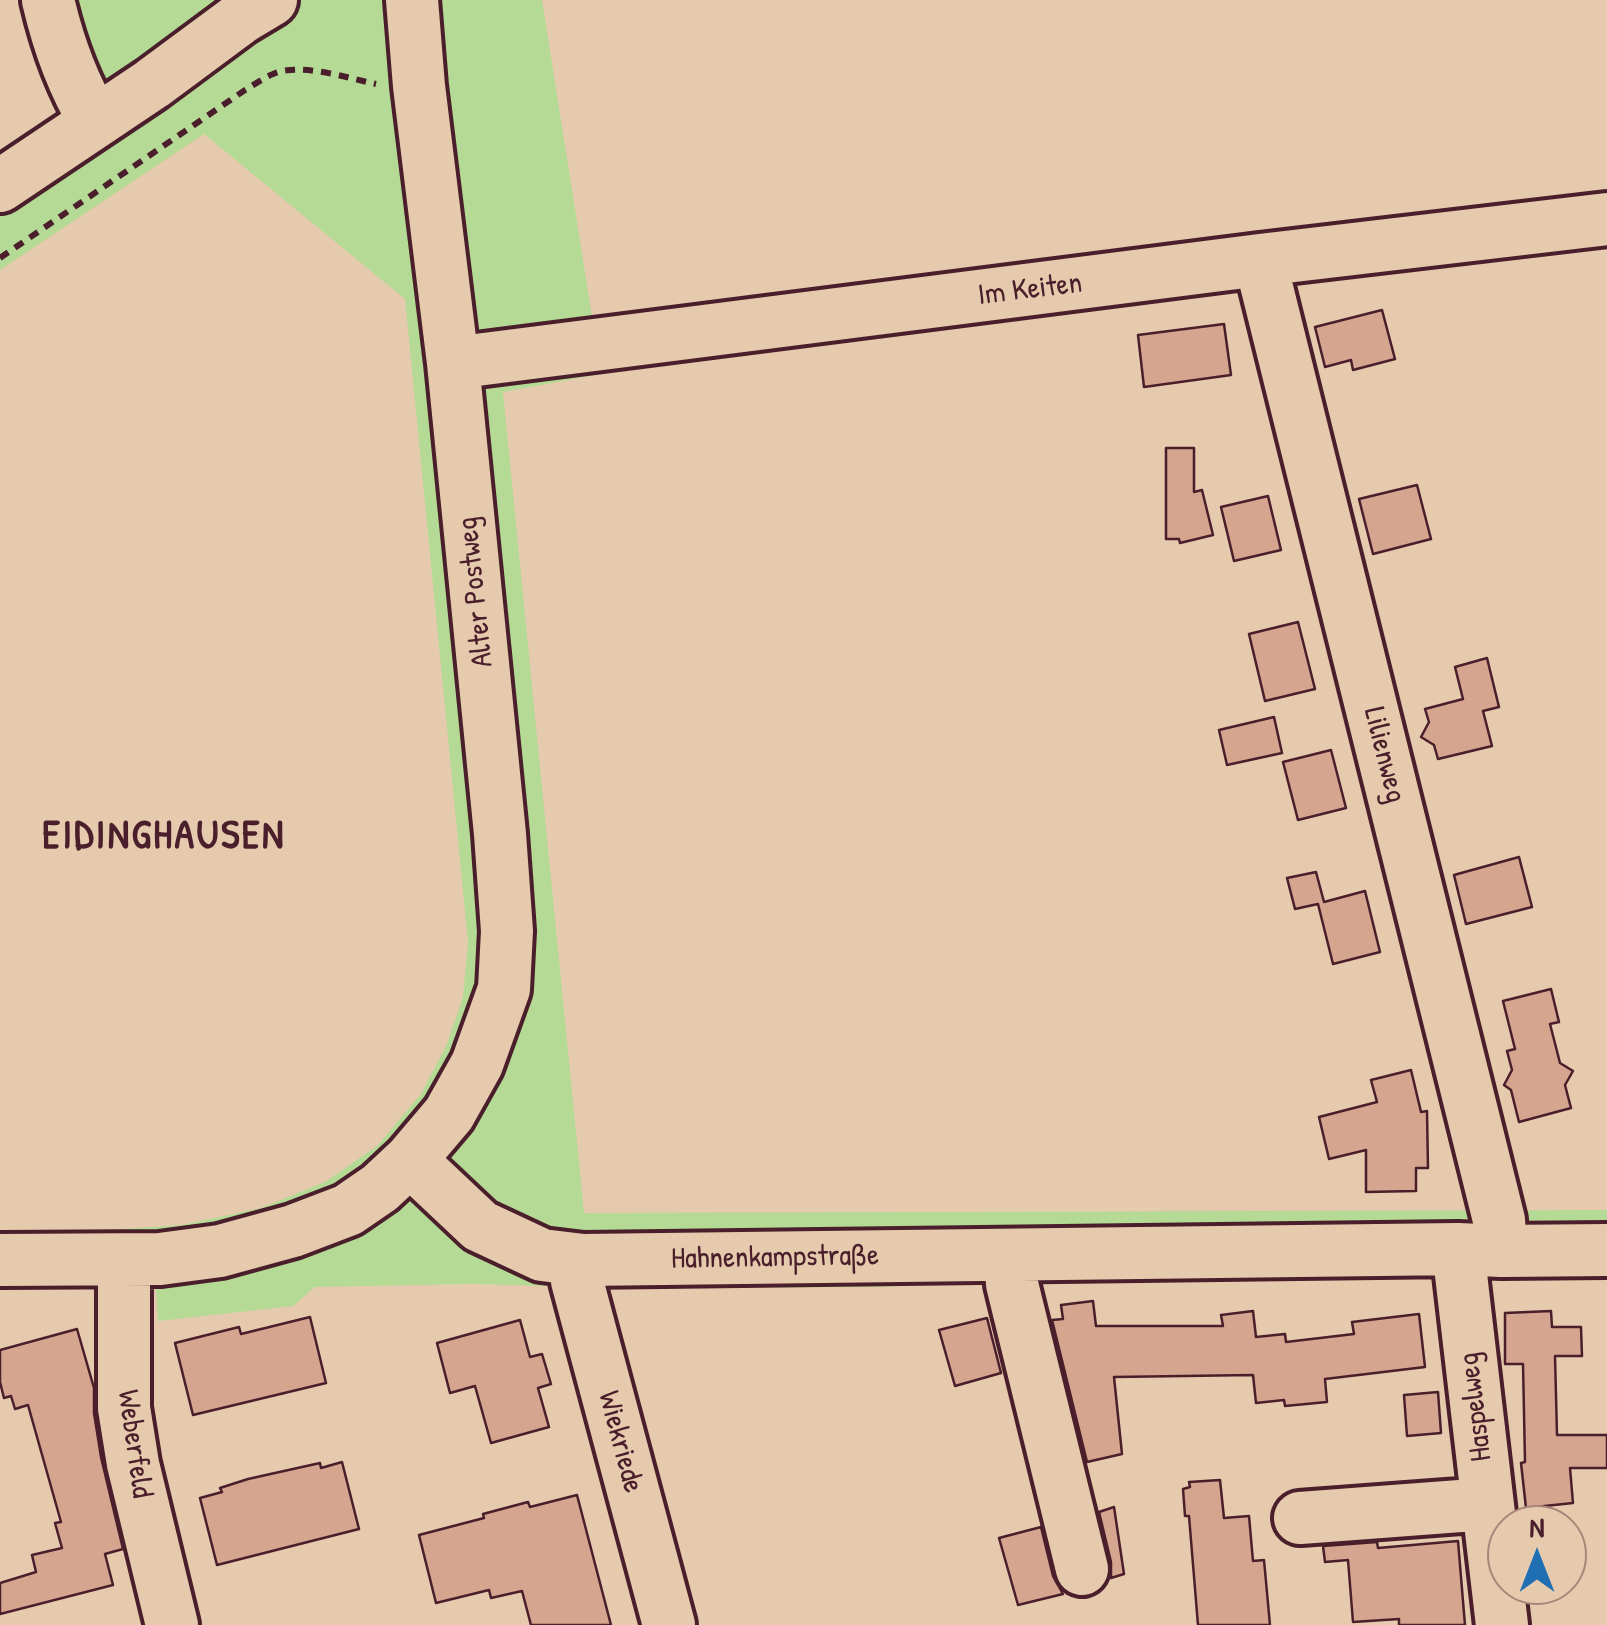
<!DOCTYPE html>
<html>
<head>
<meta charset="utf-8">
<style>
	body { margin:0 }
	#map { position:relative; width:1607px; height:1625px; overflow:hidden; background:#e6caad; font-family:"Patrick Hand",sans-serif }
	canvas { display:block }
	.north { position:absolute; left:1487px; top:1505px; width:100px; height:100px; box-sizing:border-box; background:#e6caad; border:2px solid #a88679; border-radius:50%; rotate:0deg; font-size:28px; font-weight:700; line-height:40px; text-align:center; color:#4a1f2b }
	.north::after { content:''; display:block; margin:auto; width:35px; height:45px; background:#1f6fb2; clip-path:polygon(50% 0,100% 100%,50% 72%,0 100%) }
</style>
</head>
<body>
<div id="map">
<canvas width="1607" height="1625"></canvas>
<div class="north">N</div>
</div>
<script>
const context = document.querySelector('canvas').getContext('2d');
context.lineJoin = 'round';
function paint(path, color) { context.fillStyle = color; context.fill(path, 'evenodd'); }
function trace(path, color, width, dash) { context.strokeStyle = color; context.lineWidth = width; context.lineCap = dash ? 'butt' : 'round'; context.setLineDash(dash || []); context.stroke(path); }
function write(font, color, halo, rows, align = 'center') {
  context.font = font + ' "Patrick Hand",sans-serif'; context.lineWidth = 9; context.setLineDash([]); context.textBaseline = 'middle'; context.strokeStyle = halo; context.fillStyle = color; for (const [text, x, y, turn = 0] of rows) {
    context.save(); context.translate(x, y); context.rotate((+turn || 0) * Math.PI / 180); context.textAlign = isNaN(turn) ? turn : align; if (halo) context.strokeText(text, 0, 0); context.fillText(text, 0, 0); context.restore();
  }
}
paint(new Path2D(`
	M 38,0 L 542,0 L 601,374 L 503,392 L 584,1213 L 1607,1210 L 1607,1278 L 996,1281 L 880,1287 L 622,1288 L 473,1284 L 315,1287 L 293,1306 L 158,1321 L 155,1277 L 0,1269 L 0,1232 L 106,1230 L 182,1225 L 261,1208 L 325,1182 L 377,1146 L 421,1094 L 446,1046 L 463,997 L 468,942 L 405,299 L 204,134 L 0,270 L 0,157 L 53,121 L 62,84 Z`), '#b4da95');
const building = new Path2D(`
	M 1382,310 L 1395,359 L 1353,370 L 1351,360 L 1325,367 L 1315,327 Z
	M 1224,324 L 1231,375 L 1144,387 L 1138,335 Z
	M 1166,448 L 1194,448 L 1194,492 L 1202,490 L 1213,535 L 1180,543 L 1179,539 L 1166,539 Z
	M 1417,485 L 1431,539 L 1373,554 L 1359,499 Z
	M 1268,496 L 1281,550 L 1234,561 L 1221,507 Z
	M 1298,622 L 1315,689 L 1265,701 L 1249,634 Z
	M 1487,658 L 1499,707 L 1483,711 L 1492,746 L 1438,759 L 1434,745 L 1421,737 L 1429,722 L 1425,709 L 1463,699 L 1455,667 Z
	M 1274,717 L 1282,753 L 1227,765 L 1219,730 Z
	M 1331,750 L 1346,808 L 1298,820 L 1283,762 Z
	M 1519,857 L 1532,907 L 1466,924 L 1454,875 Z
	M 1316,872 L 1324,902 L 1365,891 L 1380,952 L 1333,964 L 1318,904 L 1295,909 L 1287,878 Z
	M 1551,989 L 1559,1022 L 1550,1024 L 1560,1063 L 1573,1071 L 1565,1085 L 1571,1108 L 1519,1122 L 1511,1090 L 1504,1085 L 1512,1070 L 1507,1051 L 1515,1049 L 1503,1001 Z
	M 1411,1070 L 1421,1112 L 1427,1111 L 1428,1168 L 1416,1168 L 1416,1191 L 1366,1192 L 1366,1150 L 1329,1159 L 1319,1117 L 1377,1102 L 1371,1080 Z
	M 1093,1301 L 1096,1326 L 1223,1326 L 1221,1315 L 1253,1311 L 1256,1337 L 1285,1334 L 1286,1342 L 1354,1334 L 1352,1322 L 1419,1314 L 1425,1367 L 1325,1379 L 1327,1402 L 1285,1406 L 1284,1400 L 1256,1403 L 1253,1375 L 1114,1377 L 1122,1454 L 1087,1462 L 1052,1320 L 1063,1319 L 1061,1305 Z
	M 1551,1311 L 1552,1327 L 1581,1327 L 1582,1356 L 1555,1356 L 1557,1435 L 1607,1435 L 1607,1468 L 1570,1468 L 1573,1503 L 1526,1508 L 1521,1463 L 1525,1462 L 1523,1364 L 1505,1364 L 1505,1313 Z
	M 310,1317 L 326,1383 L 193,1415 L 175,1343 L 239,1327 L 241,1334 Z
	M 987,1318 L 1001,1373 L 955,1386 L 939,1330 Z
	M 520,1320 L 530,1357 L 542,1354 L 551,1384 L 538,1388 L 549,1427 L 491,1443 L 475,1386 L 450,1393 L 437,1343 Z
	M 77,1329 L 94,1388 L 94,1413 L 101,1457 L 123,1549 L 105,1554 L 113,1585 L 0,1614 L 0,1583 L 36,1572 L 32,1555 L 62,1548 L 55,1523 L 61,1522 L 28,1405 L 15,1409 L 11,1396 L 4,1398 L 0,1382 L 0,1350 Z
	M 1438,1392 L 1441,1433 L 1407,1436 L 1404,1395 Z
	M 342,1462 L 359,1529 L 217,1565 L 200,1498 L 222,1492 L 220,1488 L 248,1479 L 320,1463 L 321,1468 Z
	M 1220,1480 L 1224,1518 L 1249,1516 L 1253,1561 L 1264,1560 L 1270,1625 L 1198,1625 L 1189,1516 L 1185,1516 L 1183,1489 L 1190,1487 L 1189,1482 Z
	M 577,1495 L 611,1625 L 531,1625 L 522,1591 L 491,1598 L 489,1590 L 436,1603 L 419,1535 L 484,1518 L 483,1514 L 528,1502 L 530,1507 Z
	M 1114,1507 L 1124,1574 L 1111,1578 L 1111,1562 L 1099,1512 Z
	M 1041,1527 L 1053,1576 L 1063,1594 L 1018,1605 L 999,1538 Z
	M 1458,1541 L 1465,1625 L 1399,1625 L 1399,1619 L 1353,1622 L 1348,1560 L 1325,1562 L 1323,1546 L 1377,1542 L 1378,1548 Z`);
paint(building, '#d5a58f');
trace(building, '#4a1f2b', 2.5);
const minor = new Path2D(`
	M 48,0 C 58,43 72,83 95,121
	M 0,186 L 152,84 L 241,18 L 271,0
	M 1260,260 L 1499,1220 L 1501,1251
	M 453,363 L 1260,260 L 1607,219
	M 410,1160 L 480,1226 L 542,1255 L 583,1260 L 1458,1249 L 1501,1251 L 1607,1250
	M 1458,1249 L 1502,1625
	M 1010,1255 L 1012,1284 L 1082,1569
	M 0,1260 L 160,1259 L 220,1251 L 293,1231 L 348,1210 L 380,1188 L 410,1160 L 449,1114 L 477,1064 L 504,989 L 507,931 L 500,834 L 453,363 L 419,86 L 412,0
	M 124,1260 L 124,1408 L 133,1464 L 172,1625
	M 583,1260 L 577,1281 L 669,1625
	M 1300,1518 L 1487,1504`);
trace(minor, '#4a1f2b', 60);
trace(new Path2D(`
	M 0,258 L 245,90 C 254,85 263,78 273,74 C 300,62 347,78 376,84`), '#4a1f2b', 6, [10, 8]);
trace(minor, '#e6caad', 52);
write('30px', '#4a1f2b', '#e6caad', [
	["Im Keiten",1030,290,-7],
	["Alter Postweg",476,592,-96],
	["Lilienweg",1384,755,76],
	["Hahnenkampstraße",775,1258,-1],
	["Haspelweg",1476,1407,-97],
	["Wiekriede",620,1442,75],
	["Weberfeld",134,1444,82]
]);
context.letterSpacing = '2.5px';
write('bold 40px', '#4a1f2b', '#e6caad', [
	["EIDINGHAUSEN",164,837]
]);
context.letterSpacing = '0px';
</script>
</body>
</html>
